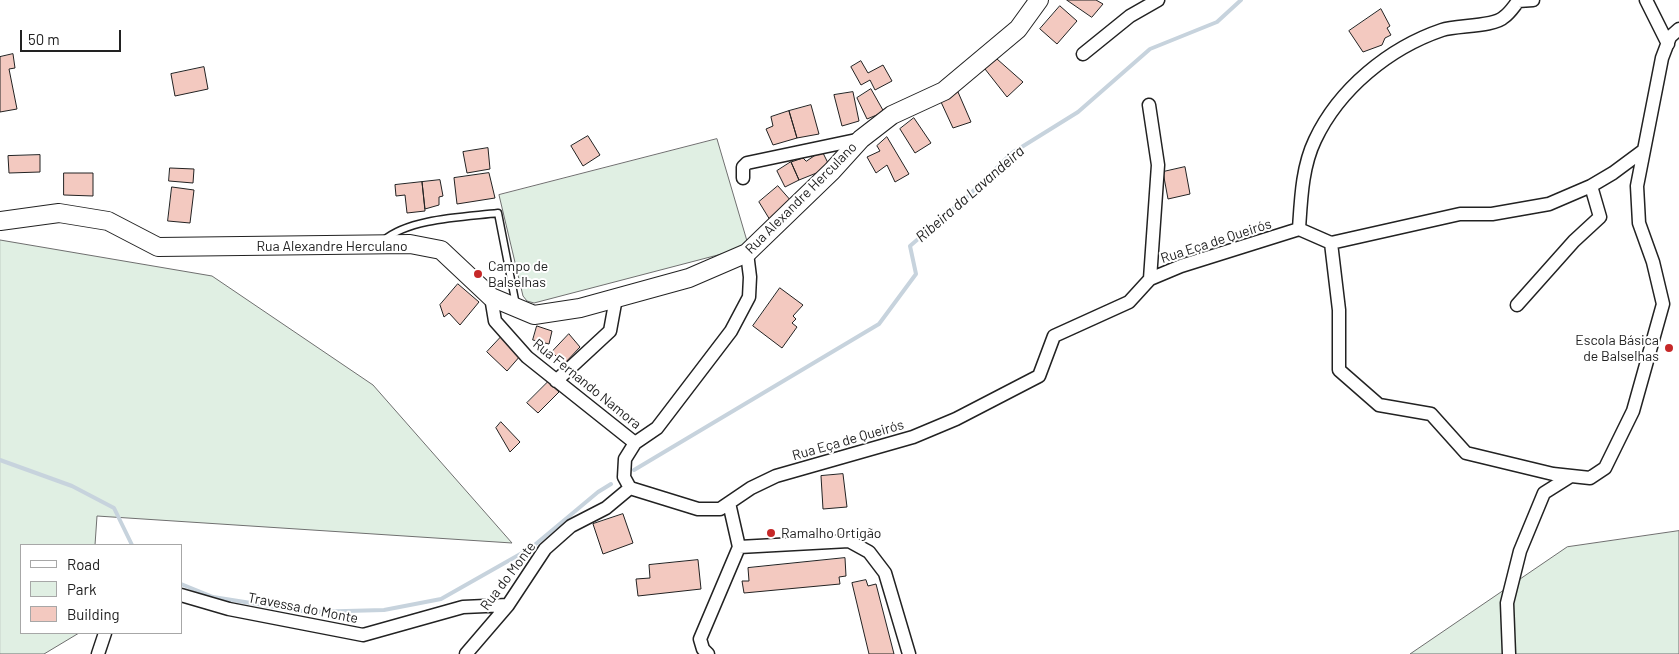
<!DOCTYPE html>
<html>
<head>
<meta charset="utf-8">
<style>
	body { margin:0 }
	#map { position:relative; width:1679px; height:654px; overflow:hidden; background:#fff; font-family:Barlow,sans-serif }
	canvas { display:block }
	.legend { position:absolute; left:20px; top:544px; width:162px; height:90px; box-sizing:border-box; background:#fff; border:1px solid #a7a7a7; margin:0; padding:6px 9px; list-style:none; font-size:15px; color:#222 }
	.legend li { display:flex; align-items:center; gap:10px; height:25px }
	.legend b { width:25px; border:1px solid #a7a7a7 }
	.scale { position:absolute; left:20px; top:30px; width:101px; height:22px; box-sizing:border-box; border:2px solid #222; border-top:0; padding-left:6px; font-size:15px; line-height:18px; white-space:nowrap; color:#222; -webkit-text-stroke:4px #fff; paint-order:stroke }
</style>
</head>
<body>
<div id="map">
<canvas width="1679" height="654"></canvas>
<ul class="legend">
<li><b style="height:6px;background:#fff"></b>Road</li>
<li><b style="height:14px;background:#e0efe3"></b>Park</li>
<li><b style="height:14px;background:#f3c9c0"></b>Building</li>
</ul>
<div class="scale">50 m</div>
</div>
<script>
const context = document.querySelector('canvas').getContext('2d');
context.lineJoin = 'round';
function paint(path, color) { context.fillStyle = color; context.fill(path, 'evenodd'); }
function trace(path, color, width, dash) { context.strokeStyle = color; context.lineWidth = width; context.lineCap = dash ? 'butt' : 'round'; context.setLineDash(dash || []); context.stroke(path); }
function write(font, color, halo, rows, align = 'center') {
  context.font = font + ' Barlow,sans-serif'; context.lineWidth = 4; context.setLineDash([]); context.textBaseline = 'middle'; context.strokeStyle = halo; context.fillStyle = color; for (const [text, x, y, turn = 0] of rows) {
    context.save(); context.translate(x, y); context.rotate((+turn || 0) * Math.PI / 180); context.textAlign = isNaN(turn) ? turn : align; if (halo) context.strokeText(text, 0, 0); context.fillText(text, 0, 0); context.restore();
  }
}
const green = new Path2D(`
	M 717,139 L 747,241 L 737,250 L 534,303 L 527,301 L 523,296 L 499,195 Z
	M 0,240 L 212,276 L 373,385 L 512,543 L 97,516 L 95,545 L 21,545 L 21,633 L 79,633 L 44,654 L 0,654 Z
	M 1679,531 L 1679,654 L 1410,654 L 1567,547 Z`);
paint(green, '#e0efe3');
trace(green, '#6f6f6f', 1);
trace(new Path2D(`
	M 0,460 L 72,486 L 114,508 L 132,545
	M 634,470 L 879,324 L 916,274 L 910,246 L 968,196 L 1012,153 L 1078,112 L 1150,49 L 1217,22 L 1241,0
	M 181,584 L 213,597 L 308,612 L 384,610 L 441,599 L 531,548 L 598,492 L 611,484`), '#c7d3dd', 4);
const building = new Path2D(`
	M 1067,0 L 1096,0 L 1103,4 L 1092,17 Z
	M 1060,6 L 1077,21 L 1057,44 L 1040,29 Z
	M 1381,9 L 1390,26 L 1387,28 L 1391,35 L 1385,38 L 1382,45 L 1363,52 L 1349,31 Z
	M 13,54 L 15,68 L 9,69 L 17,109 L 0,112 L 0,57 Z
	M 997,59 L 1023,82 L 1007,97 L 985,69 Z
	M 861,61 L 868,73 L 883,65 L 892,81 L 875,90 L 870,80 L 861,85 L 851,67 Z
	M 204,67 L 208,89 L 175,96 L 171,74 Z
	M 871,89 L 884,112 L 867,119 L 857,98 Z
	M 853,92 L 859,121 L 842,126 L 834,95 Z
	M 958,92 L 971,122 L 953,128 L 941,102 Z
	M 811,105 L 819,134 L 797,138 L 789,111 Z
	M 789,111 L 797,138 L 773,145 L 766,129 L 773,126 L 771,117 Z
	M 914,118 L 931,143 L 915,153 L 900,129 Z
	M 588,136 L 600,155 L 583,166 L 571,146 Z
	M 887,137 L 909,174 L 895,182 L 887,165 L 876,173 L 867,157 L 880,151 L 877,146 Z
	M 488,148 L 490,169 L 467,173 L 463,152 Z
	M 822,151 L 829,165 L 824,170 L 799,180 L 791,162 L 803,158 L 806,161 Z
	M 40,155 L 40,172 L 9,173 L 8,156 Z
	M 791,162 L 799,180 L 785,187 L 777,171 Z
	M 1185,167 L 1190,194 L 1168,199 L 1163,172 Z
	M 170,168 L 194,169 L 193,183 L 169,181 Z
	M 64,173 L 93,173 L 93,196 L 64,195 Z
	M 489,173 L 495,198 L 457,204 L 454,178 Z
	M 440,180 L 443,196 L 439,197 L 439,205 L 425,209 L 422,182 Z
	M 422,182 L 425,211 L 407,213 L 405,195 L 396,196 L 395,185 Z
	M 778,186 L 792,202 L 770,220 L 759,202 Z
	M 172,187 L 194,190 L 190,223 L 168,221 Z
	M 458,284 L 479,302 L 460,325 L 449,313 L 444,317 L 440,305 Z
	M 780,288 L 803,305 L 793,316 L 796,319 L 792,323 L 797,327 L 782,348 L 753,326 Z
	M 537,326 L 552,331 L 549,344 L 533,340 Z
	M 569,334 L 580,347 L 564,364 L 552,352 Z
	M 501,337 L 521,355 L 507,371 L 487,352 Z
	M 548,382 L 559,392 L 538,413 L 527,403 Z
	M 501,422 L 520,442 L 510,452 L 496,428 Z
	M 843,474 L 847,507 L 823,509 L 821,476 Z
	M 623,514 L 633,543 L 603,554 L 593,524 Z
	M 845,558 L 846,576 L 839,577 L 840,584 L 744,593 L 742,581 L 749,581 L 748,568 Z
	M 698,560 L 701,589 L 638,596 L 636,579 L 650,578 L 649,565 Z
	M 866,580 L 868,586 L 876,584 L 894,654 L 869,654 L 852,583 Z`);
paint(building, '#f3c9c0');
trace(building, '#222', 1);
const lane = new Path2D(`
	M 384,240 C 410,218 465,217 498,213 L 516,305`);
const street = new Path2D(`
	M 1646,0 L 1668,44
	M 1518,1 L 1533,0
	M 1083,54 L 1130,16 L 1158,0
	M 1149,105 L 1158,165 L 1150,279
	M 743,178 L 743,167 L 747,163 L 861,139
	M 1299,229 L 1331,243 L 1460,214 L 1492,214 L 1549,204 L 1591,186 L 1613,173 L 1644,150
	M 1299,229 C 1301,199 1302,167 1315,140 C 1339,89 1389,48 1442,30 C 1456,25 1494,27 1504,17 C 1510,13 1514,6 1519,0
	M 1331,243 L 1339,310 L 1339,370 L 1379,405 L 1431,414 L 1466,453 L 1553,474 L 1590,478 L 1605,468 L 1633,411 L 1663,304 L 1653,262 L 1639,223 L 1637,186 L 1662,58 L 1670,37 L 1679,29
	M 747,253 L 750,277 L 749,297 L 731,331 L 657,428 L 635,443 L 625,459 L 624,477 L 630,488 L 698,509 L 720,509 L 751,488 L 776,476 L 913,437 L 956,419 L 1039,376 L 1054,336 L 1129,302 L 1150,279 L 1181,266 L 1299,229
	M 491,297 L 495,321 L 527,357 L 635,443
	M 1517,305 L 1574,241 L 1600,217 L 1591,186
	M 556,381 L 610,331 L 616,298
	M 739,547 L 849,541 L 869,552 L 885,573 L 909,654
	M 181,595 L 229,609 L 363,635 L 463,607 L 508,605
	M 98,654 L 105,633
	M 466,654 L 508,605 L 545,549 L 571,526 L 606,508 L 630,488
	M 708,654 L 703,649 L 700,639 L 739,547 L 729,503
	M 1509,654 L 1507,603 L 1520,551 L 1544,493 L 1571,476`);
const secondary = new Path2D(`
	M 0,221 L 59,213 L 108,221 L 158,247 L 410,244 L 441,250 L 491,297 L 534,315 L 580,308 L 689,278 L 747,253 L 832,171 L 861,139 L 892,115 L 944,91 L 1018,29 L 1039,0`);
trace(lane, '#222', 9);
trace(street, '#222', 15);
trace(secondary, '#222', 20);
trace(lane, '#fff', 6);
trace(street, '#fff', 12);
trace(secondary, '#fff', 18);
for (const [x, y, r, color] of [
	[478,274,5,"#c62828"],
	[1669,348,5,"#c62828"],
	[771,533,5,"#c62828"]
]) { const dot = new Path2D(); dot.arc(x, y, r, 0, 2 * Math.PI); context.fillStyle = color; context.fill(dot); trace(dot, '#fff', 2); }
write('14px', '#222', '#fff', [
	["Rua Alexandre Herculano",801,198,-45],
	["Rua Eça de Queirós",1216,241,-18],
	["Rua Alexandre Herculano",332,246],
	["Rua Fernando Namora",587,384,39],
	["Rua Eça de Queirós",848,440,-16],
	["Rua do Monte",508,576,-53],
	["Travessa do Monte",303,608,11]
]);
write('14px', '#222', '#fff', [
	["Campo de",488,266],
	["Balselhas",488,282],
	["Escola Básica",1659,340,"right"],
	["de Balselhas",1659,356,"right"],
	["Ramalho Ortigão",781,533]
], 'left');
write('italic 15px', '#222', '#fff', [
	["Ribeira da Lavandeira",970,194,-41]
]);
</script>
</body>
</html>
